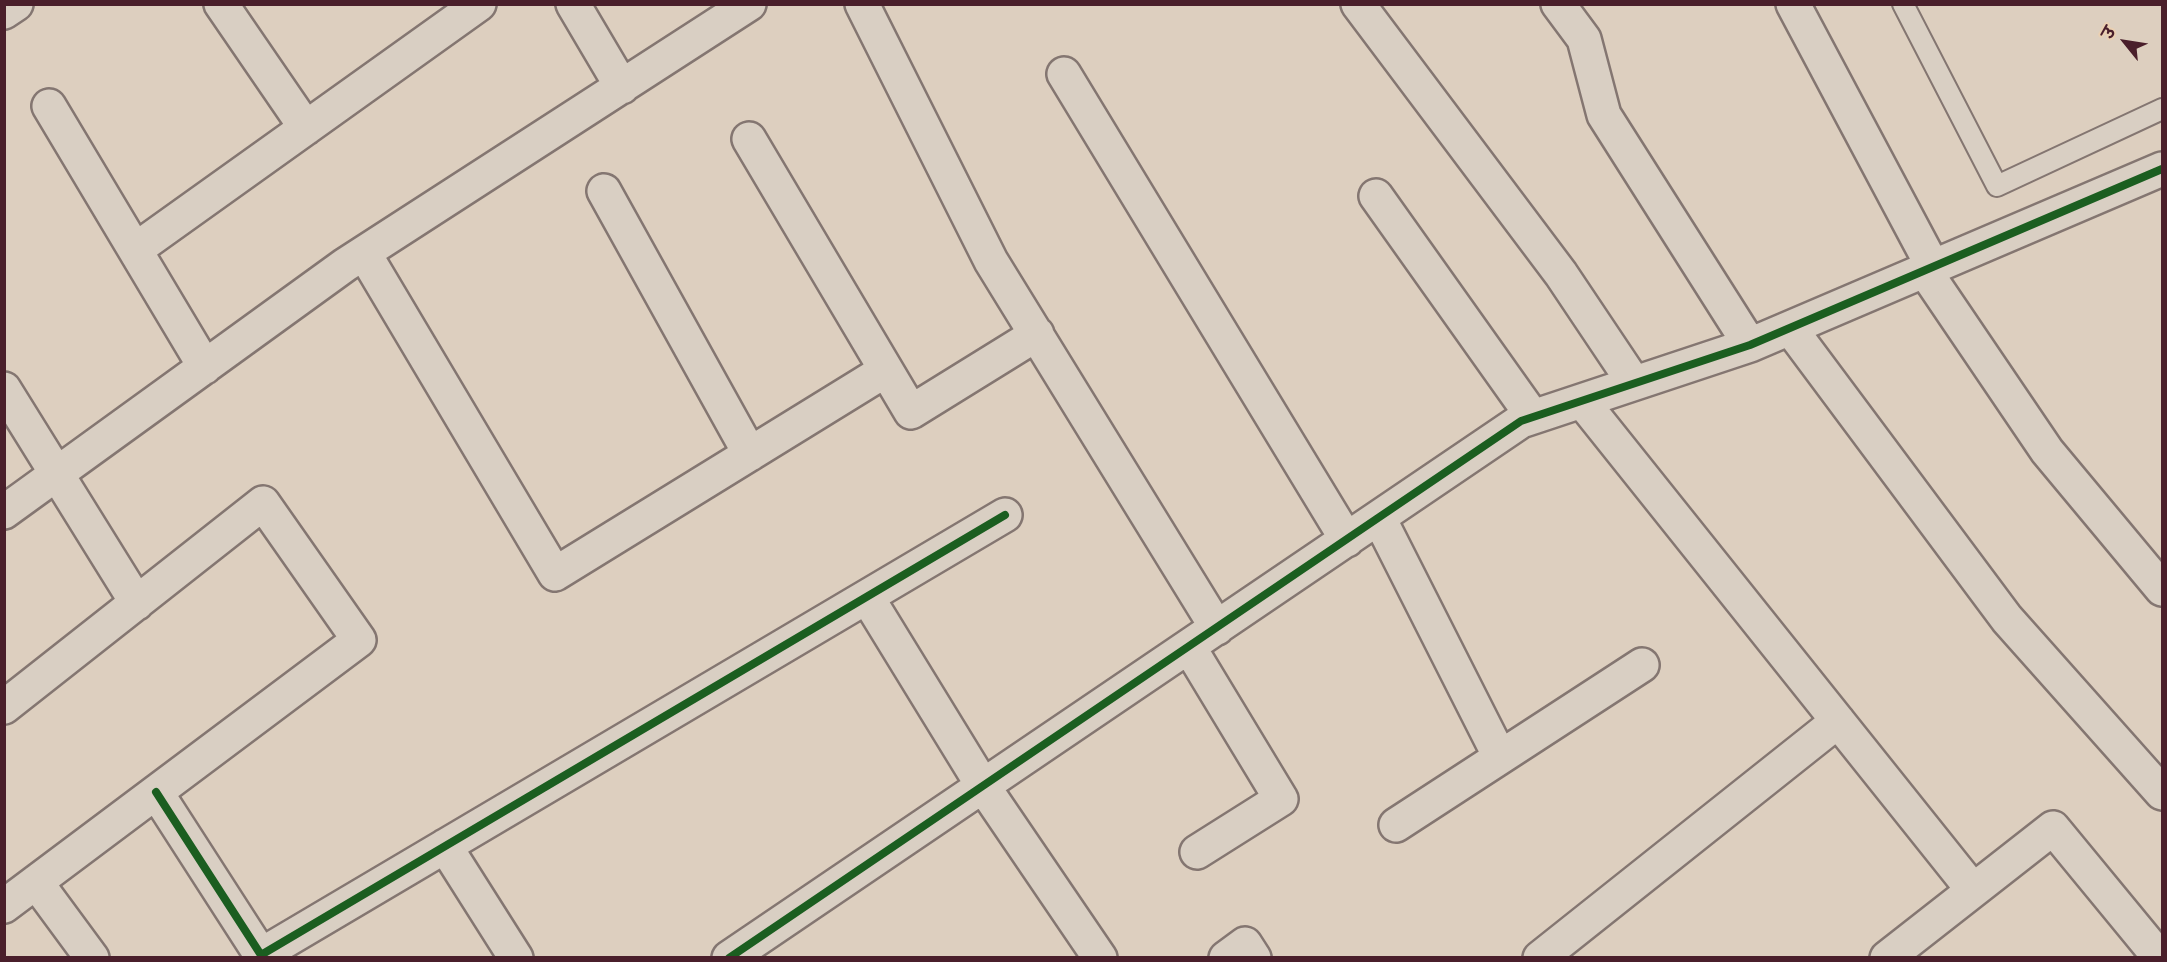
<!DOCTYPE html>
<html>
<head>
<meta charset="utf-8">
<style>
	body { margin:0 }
	#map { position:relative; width:2167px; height:962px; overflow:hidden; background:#ddcfbf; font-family:Caveat,"Playpen Sans Deva",sans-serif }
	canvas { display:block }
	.frame { position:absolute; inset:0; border:6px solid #4a1f2b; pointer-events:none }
	.north { position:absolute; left:2095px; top:12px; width:60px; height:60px; -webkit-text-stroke:4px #ead0b2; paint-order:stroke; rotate:300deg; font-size:16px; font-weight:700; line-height:24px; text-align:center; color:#4a1f2b }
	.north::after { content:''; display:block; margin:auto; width:21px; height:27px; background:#4a1f2b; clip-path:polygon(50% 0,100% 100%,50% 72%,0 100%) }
</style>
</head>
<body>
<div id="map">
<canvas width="2167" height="962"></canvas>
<div class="frame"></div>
<div class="north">उ</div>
</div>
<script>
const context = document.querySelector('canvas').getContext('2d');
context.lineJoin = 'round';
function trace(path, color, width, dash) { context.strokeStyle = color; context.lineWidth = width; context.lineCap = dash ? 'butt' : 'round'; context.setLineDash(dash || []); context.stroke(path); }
const service = new Path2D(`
	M 1903,4 L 1997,186 L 2162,109`);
const minor = new Path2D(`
	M 221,4 L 306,128
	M 573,4 L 622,87
	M 862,4 L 991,261 L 1217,628
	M 1358,4 L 1561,274 L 1634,383
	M 1558,4 L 1584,39 L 1604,115 L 1750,345
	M 1793,4 L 1933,267
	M 4,12 L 16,4
	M 1064,74 L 1347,540
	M 49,106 L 205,367
	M 749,139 L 911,412 L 1037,334
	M 604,191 L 750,454
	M 1376,196 L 1533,417
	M 135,250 L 479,4
	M 364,253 L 555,574 L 886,370
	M 1925,271 L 2047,451 L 2162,589
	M 1790,328 L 2007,619 L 2162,793
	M 4,389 L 137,603
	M 1582,401 L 1973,890
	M 4,512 L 345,265 L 749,4
	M 1379,518 L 1500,757
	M 867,597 L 983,786 L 1100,958
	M 1189,647 L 1281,799 L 1197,852
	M 4,707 L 263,503 L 359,640 L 4,906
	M 156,792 L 261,955 L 1005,515
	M 1396,825 L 1642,665
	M 445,846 L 516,958
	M 36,882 L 92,958
	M 729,958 L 1521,421 L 1750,345 L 2162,169
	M 1226,958 L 1245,944 L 1254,958
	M 1540,958 L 1838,721
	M 1887,958 L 2053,828 L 2160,958`);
trace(service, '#847671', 24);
trace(minor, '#847671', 38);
trace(service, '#d9cfc3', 20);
trace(minor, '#d9cfc3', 33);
trace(new Path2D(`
	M 156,792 L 261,955 L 1005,515
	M 729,958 L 1521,421 L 1750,345 L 2162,169`), '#1b5e20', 8);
</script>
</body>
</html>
